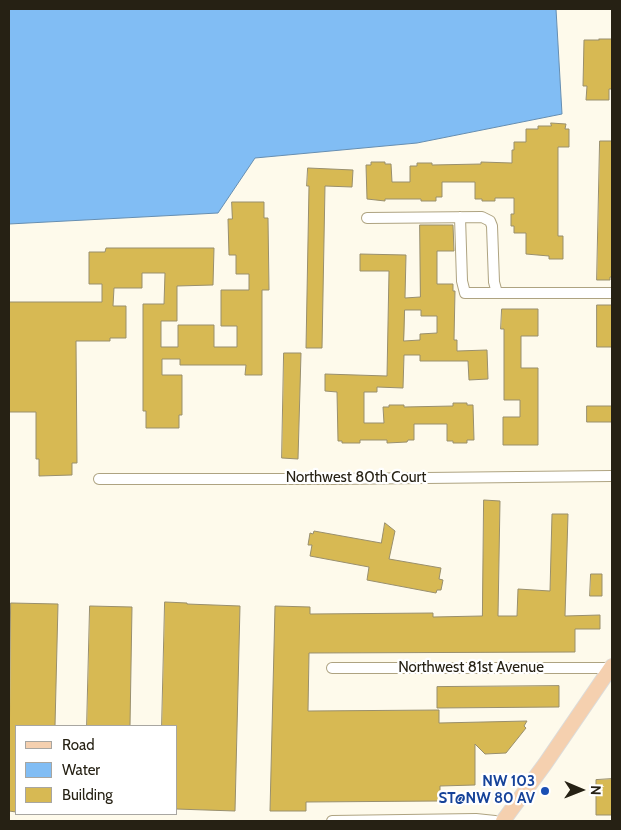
<!DOCTYPE html>
<html>
<head>
<meta charset="utf-8">
<style>
	body { margin:0 }
	#map { position:relative; width:621px; height:830px; overflow:hidden; background:#fefaeb; font-family:Cabin,sans-serif }
	canvas { display:block }
	.frame { position:absolute; inset:0; border:10px solid #262114; pointer-events:none }
	.legend { position:absolute; left:15px; top:725px; width:162px; height:90px; box-sizing:border-box; background:#fff; border:1px solid #a8a6a1; margin:0; padding:6px 9px; list-style:none; font-size:15px; color:#262114 }
	.legend li { display:flex; align-items:center; gap:10px; height:25px }
	.legend b { width:25px; border:1px solid #a8a6a1 }
	.north { position:absolute; left:556px; top:765px; width:50px; height:50px; -webkit-text-stroke:4px #fff; paint-order:stroke; rotate:91deg; font-size:14px; font-weight:700; line-height:20px; text-align:center; color:#262114 }
	.north::after { content:''; display:block; margin:auto; width:18px; height:22px; background:#262114; clip-path:polygon(50% 0,100% 100%,50% 72%,0 100%) }
</style>
</head>
<body>
<div id="map">
<canvas width="621" height="830"></canvas>
<div class="frame"></div>
<ul class="legend">
<li><b style="height:6px;background:#f5d0af"></b>Road</li>
<li><b style="height:14px;background:#81bdf4"></b>Water</li>
<li><b style="height:14px;background:#d7b953"></b>Building</li>
</ul>
<div class="north">N</div>
</div>
<script>
const context = document.querySelector('canvas').getContext('2d');
context.lineJoin = 'round';
function paint(path, color) { context.fillStyle = color; context.fill(path, 'evenodd'); }
function trace(path, color, width, dash) { context.strokeStyle = color; context.lineWidth = width; context.lineCap = dash ? 'butt' : 'round'; context.setLineDash(dash || []); context.stroke(path); }
function write(font, color, halo, rows, align = 'center') {
  context.font = font + ' Cabin,sans-serif'; context.lineWidth = 4.5; context.setLineDash([]); context.textBaseline = 'middle'; context.strokeStyle = halo; context.fillStyle = color; for (const [text, x, y, turn = 0] of rows) {
    context.save(); context.translate(x, y); context.rotate((+turn || 0) * Math.PI / 180); context.textAlign = isNaN(turn) ? turn : align; if (halo) context.strokeText(text, 0, 0); context.fillText(text, 0, 0); context.restore();
  }
}
const water = new Path2D(`
	M 9,9 L 556,9 L 562,114 L 417,143 L 255,158 L 218,213 L 9,224 Z`);
paint(water, '#81bdf4');
trace(water, '#668eb1', 1);
const building = new Path2D(`
	M 599,39 L 612,39 L 612,89 L 609,89 L 609,100 L 586,100 L 587,86 L 583,86 L 584,40 L 599,40 Z
	M 551,123 L 566,124 L 565,129 L 569,129 L 569,147 L 558,147 L 558,236 L 563,236 L 563,259 L 549,259 L 549,256 L 526,254 L 526,233 L 514,233 L 514,226 L 511,226 L 511,214 L 514,214 L 514,198 L 495,198 L 495,201 L 482,201 L 482,199 L 475,199 L 475,182 L 442,182 L 442,197 L 436,197 L 436,201 L 421,201 L 421,199 L 385,199 L 385,201 L 367,199 L 366,165 L 371,165 L 371,162 L 385,162 L 385,164 L 391,164 L 392,182 L 410,182 L 410,166 L 417,166 L 417,163 L 432,163 L 432,165 L 481,164 L 481,162 L 512,163 L 512,150 L 514,150 L 514,142 L 526,142 L 526,129 L 538,129 L 538,126 L 551,126 Z
	M 600,141 L 612,141 L 612,277 L 610,277 L 610,280 L 597,280 Z
	M 308,168 L 353,170 L 352,187 L 325,186 L 322,348 L 306,348 L 309,186 L 307,186 Z
	M 232,202 L 264,202 L 264,218 L 268,218 L 269,290 L 262,290 L 262,375 L 245,375 L 246,365 L 180,365 L 180,359 L 162,359 L 162,375 L 182,375 L 182,415 L 179,415 L 179,428 L 146,428 L 146,411 L 143,411 L 143,304 L 164,304 L 165,273 L 142,273 L 142,288 L 114,288 L 113,306 L 126,306 L 126,338 L 110,338 L 110,341 L 76,341 L 77,463 L 72,463 L 72,475 L 39,476 L 39,459 L 36,459 L 36,412 L 9,412 L 9,302 L 102,302 L 102,284 L 89,284 L 89,252 L 105,252 L 106,248 L 214,248 L 213,285 L 177,286 L 177,321 L 161,321 L 161,347 L 178,347 L 178,325 L 214,325 L 214,347 L 237,347 L 237,326 L 221,326 L 221,290 L 249,290 L 249,274 L 236,274 L 236,255 L 229,255 L 228,219 L 232,219 Z
	M 420,225 L 453,225 L 454,251 L 437,251 L 437,284 L 453,284 L 453,291 L 455,291 L 454,340 L 457,340 L 457,351 L 487,350 L 488,379 L 469,380 L 468,361 L 420,361 L 420,355 L 404,355 L 403,388 L 377,387 L 377,392 L 364,392 L 364,423 L 384,423 L 383,407 L 389,407 L 389,405 L 404,405 L 404,407 L 453,406 L 453,403 L 467,403 L 467,405 L 473,405 L 474,440 L 467,440 L 467,443 L 453,443 L 453,441 L 447,441 L 447,424 L 414,424 L 414,440 L 408,440 L 407,442 L 387,443 L 387,440 L 360,440 L 360,443 L 342,443 L 342,441 L 338,441 L 337,392 L 325,391 L 325,374 L 387,376 L 389,271 L 360,271 L 360,254 L 406,255 L 405,298 L 420,297 ZM 405,310 L 421,310 L 421,316 L 437,316 L 437,333 L 420,334 L 420,340 L 404,341 Z
	M 597,305 L 612,305 L 612,347 L 597,347 Z
	M 502,309 L 538,309 L 538,336 L 521,336 L 521,368 L 538,368 L 538,445 L 503,445 L 503,417 L 520,417 L 520,400 L 504,400 L 504,329 L 501,329 Z
	M 284,353 L 301,353 L 298,459 L 282,458 Z
	M 587,406 L 612,406 L 612,422 L 587,422 Z
	M 484,500 L 500,501 L 498,616 L 517,616 L 518,589 L 550,591 L 552,514 L 568,514 L 565,616 L 600,615 L 600,629 L 575,629 L 575,652 L 309,653 L 308,711 L 439,710 L 439,723 L 527,721 L 524,726 L 526,728 L 506,753 L 485,754 L 475,744 L 475,785 L 440,786 L 440,801 L 306,802 L 306,811 L 270,811 L 275,606 L 310,607 L 310,614 L 433,613 L 433,617 L 482,616 Z
	M 385,523 L 395,531 L 389,559 L 441,568 L 439,579 L 443,580 L 441,590 L 437,590 L 436,593 L 367,580 L 369,567 L 310,556 L 312,545 L 308,545 L 310,533 L 313,534 L 314,531 L 381,543 Z
	M 591,574 L 602,574 L 602,596 L 590,596 Z
	M 165,602 L 187,603 L 187,604 L 240,606 L 235,811 L 176,809 L 176,726 L 162,726 Z
	M 11,603 L 58,604 L 55,726 L 16,726 L 16,812 L 9,811 Z
	M 90,606 L 132,607 L 130,726 L 87,726 Z
	M 559,686 L 559,707 L 437,708 L 437,687 Z
	M 612,779 L 612,815 L 596,815 L 596,780 Z`);
paint(building, '#d7b953');
trace(building, '#998f6d', 1);
const minor = new Path2D(`
	M 460,217 L 462,281 L 465,293 L 612,293
	M 367,218 L 482,217 L 490,221 L 492,226 L 494,282 L 497,293
	M 99,479 L 332,479 L 612,476
	M 332,668 L 611,668
	M 332,821 L 476,819 L 495,821`);
const major = new Path2D(`
	M 503,821 L 545,764 L 612,666`);
trace(minor, '#aea381', 12);
trace(major, '#dcdbd9', 16);
trace(minor, '#fff', 10);
trace(major, '#f5d0af', 14);
for (const [x, y, r, color] of [
	[545,791,5,"#1a4fb4"]
]) { const dot = new Path2D(); dot.arc(x, y, r, 0, 2 * Math.PI); context.fillStyle = color; context.fill(dot); trace(dot, '#fff', 2); }
write('15px', '#262114', '#fff', [
	["Northwest 80th Court",356,478],
	["Northwest 81st Avenue",471,668]
]);
write('bold 15px', '#164399', '#fff', [
	["NW 103",535,782],
	["ST@NW 80 AV",535,799]
], 'right');
</script>
</body>
</html>
